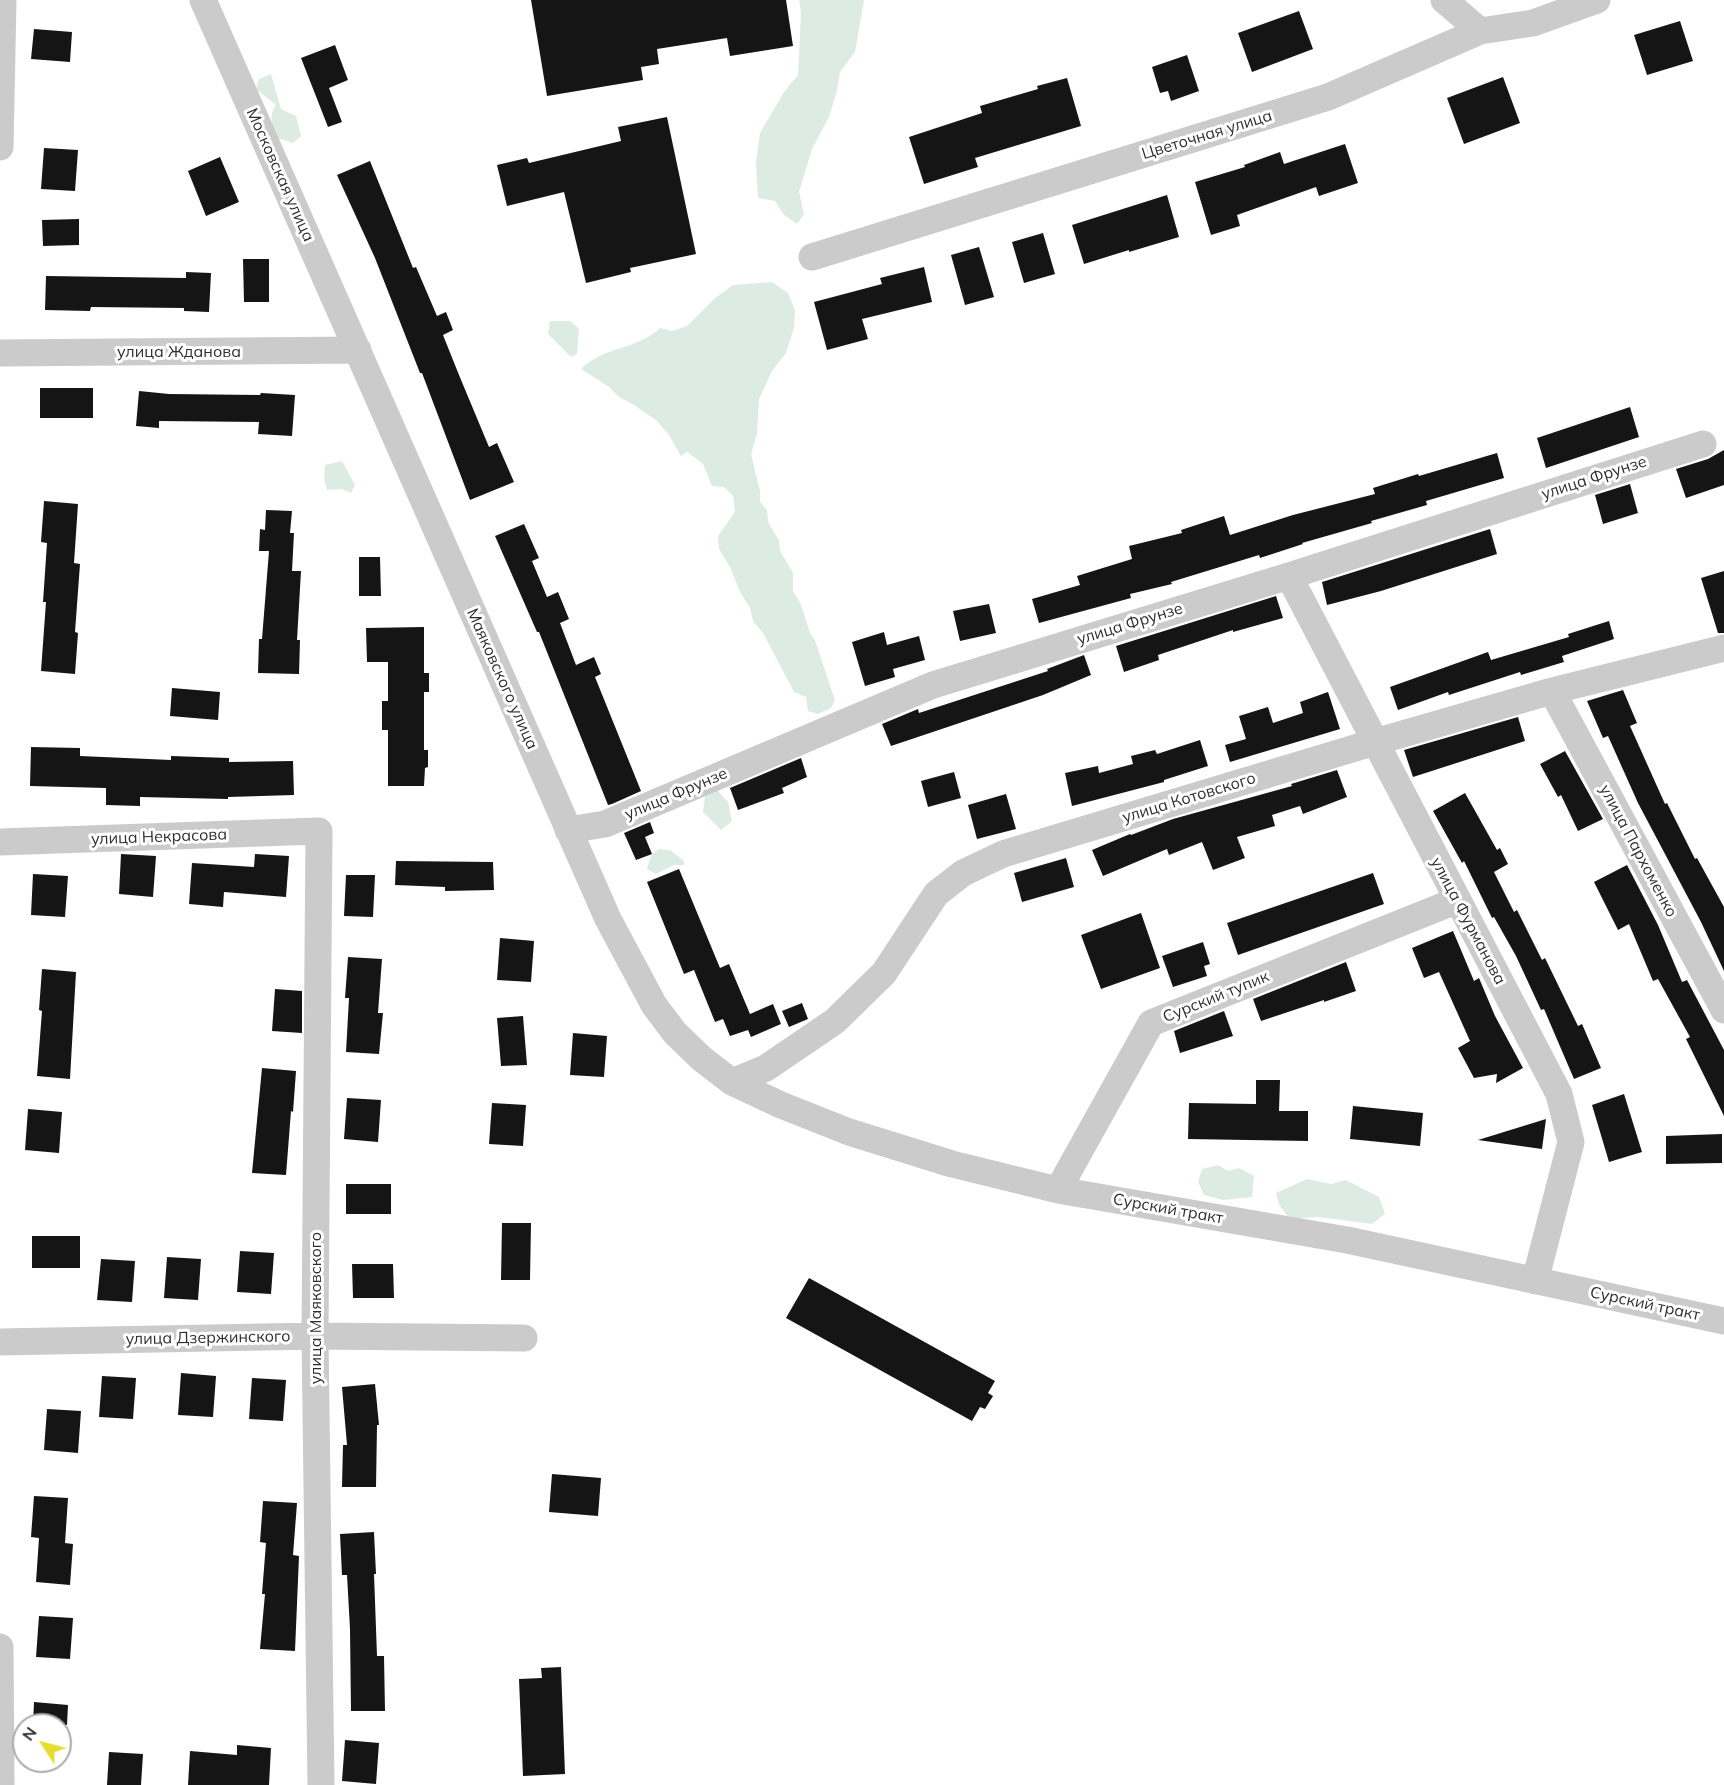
<!DOCTYPE html>
<html>
<head>
<meta charset="utf-8">
<style>
	body { margin:0 }
	#map { position:relative; width:1724px; height:1785px; overflow:hidden; background:#fff; font-family:Mulish,sans-serif }
	canvas { display:block }
	.north { position:absolute; left:12px; top:1713px; width:60px; height:60px; box-sizing:border-box; background:#fff; border:2px solid #ababab; border-radius:50%; rotate:306deg; font-size:16px; font-weight:700; line-height:24px; text-align:center; color:#2e2e2e }
	.north::after { content:''; display:block; margin:auto; width:21px; height:27px; background:#e6dd2f; clip-path:polygon(50% 0,100% 100%,50% 72%,0 100%) }
</style>
</head>
<body>
<div id="map">
<canvas width="1724" height="1785"></canvas>
<div class="north">N</div>
</div>
<script>
const context = document.querySelector('canvas').getContext('2d');
context.lineJoin = 'round';
function paint(path, color) { context.fillStyle = color; context.fill(path, 'evenodd'); }
function trace(path, color, width, dash) { context.strokeStyle = color; context.lineWidth = width; context.lineCap = dash ? 'butt' : 'round'; context.setLineDash(dash || []); context.stroke(path); }
function write(font, color, halo, rows, align = 'center') {
  context.font = font + ' Mulish,sans-serif'; context.lineWidth = 6; context.setLineDash([]); context.textBaseline = 'middle'; context.strokeStyle = halo; context.fillStyle = color; for (const [text, x, y, turn = 0] of rows) {
    context.save(); context.translate(x, y); context.rotate((+turn || 0) * Math.PI / 180); context.textAlign = isNaN(turn) ? turn : align; if (halo) context.strokeText(text, 0, 0); context.fillText(text, 0, 0); context.restore();
  }
}
paint(new Path2D(`
	M 799,0 L 864,0 L 855,52 L 840,72 L 837,91 L 829,117 L 812,149 L 799,192 L 804,214 L 797,224 L 784,215 L 775,201 L 758,198 L 756,162 L 760,133 L 784,92 L 798,75 L 801,12 Z
	M 271,74 L 281,109 L 296,116 L 301,136 L 293,143 L 277,138 C 272,125 268,117 276,105 L 256,89 L 259,79 Z
	M 772,282 L 788,293 L 795,311 L 794,328 L 786,353 L 772,371 L 759,399 L 757,434 L 751,454 L 760,491 L 760,502 L 767,510 L 768,522 L 779,541 L 780,551 L 793,573 L 793,591 L 801,605 L 810,633 L 815,640 L 835,700 L 831,708 L 818,714 L 808,711 L 806,697 L 794,692 L 763,633 L 753,621 L 750,608 L 739,590 L 731,569 L 719,549 L 718,536 L 735,512 L 733,496 L 724,487 L 712,486 L 703,464 L 687,452 L 681,456 L 669,435 L 657,421 L 634,405 L 619,397 L 609,387 L 581,369 C 606,345 635,351 660,328 L 672,331 L 687,326 L 714,299 L 733,285 Z
	M 550,321 L 570,321 L 579,329 L 577,354 L 571,357 L 548,334 Z
	M 342,461 L 355,485 L 351,493 L 341,489 L 327,490 L 324,479 L 325,465 Z
	M 717,790 L 728,802 L 732,821 L 721,830 L 703,812 L 705,797 Z
	M 659,849 L 670,850 L 684,861 L 684,865 L 674,865 L 656,874 L 647,869 L 651,855 Z
	M 1218,1165 L 1228,1171 L 1239,1168 L 1254,1176 L 1252,1197 L 1223,1200 L 1204,1195 L 1198,1182 L 1202,1169 Z
	M 1307,1179 L 1331,1184 L 1346,1180 L 1379,1197 L 1385,1214 L 1372,1224 L 1319,1217 L 1290,1219 L 1279,1205 L 1276,1193 Z`), '#dcece3');
paint(new Path2D(`
	M 531,0 L 786,0 L 793,46 L 730,56 L 727,38 L 657,49 L 659,64 L 641,67 L 643,80 L 547,96 Z
	M 1299,11 L 1313,49 L 1252,72 L 1238,33 Z
	M 1680,21 L 1693,61 L 1647,75 L 1634,35 Z
	M 34,29 L 72,32 L 70,62 L 31,59 Z
	M 335,45 L 348,80 L 329,88 L 342,122 L 328,127 L 301,58 Z
	M 1187,55 L 1199,91 L 1171,101 L 1168,91 L 1160,93 L 1152,67 Z
	M 1503,77 L 1520,123 L 1464,144 L 1447,98 Z
	M 1067,78 L 1081,126 L 975,158 L 978,167 L 924,184 L 909,137 L 982,113 L 980,106 L 1038,89 L 1037,86 Z
	M 667,117 L 696,254 L 630,268 L 631,272 L 586,283 L 564,192 L 507,206 L 497,165 L 527,158 L 529,163 L 621,141 L 618,127 Z
	M 1345,144 L 1358,183 L 1319,196 L 1316,187 L 1237,215 L 1240,226 L 1211,235 L 1195,182 L 1245,167 L 1244,165 L 1280,152 L 1284,164 Z
	M 44,148 L 78,150 L 75,191 L 41,189 Z
	M 220,157 L 239,202 L 206,216 L 188,171 Z
	M 370,161 L 413,268 L 416,267 L 437,316 L 446,312 L 453,330 L 443,335 L 459,375 L 489,447 L 497,443 L 514,482 L 470,500 L 422,373 L 420,373 L 375,258 L 337,175 Z
	M 1167,195 L 1179,237 L 1129,252 L 1129,250 L 1084,264 L 1072,225 Z
	M 79,219 L 79,245 L 43,246 L 42,220 Z
	M 1043,233 L 1055,274 L 1024,283 L 1012,242 Z
	M 979,247 L 994,297 L 965,305 L 951,255 Z
	M 243,259 L 269,259 L 269,302 L 244,302 Z
	M 924,267 L 932,302 L 862,319 L 868,339 L 827,350 L 814,302 L 882,284 L 880,278 Z
	M 186,272 L 211,273 L 209,312 L 184,311 L 184,308 L 91,307 L 90,311 L 45,310 L 46,276 L 186,278 Z
	M 40,388 L 93,388 L 93,418 L 40,418 Z
	M 139,391 L 169,394 L 260,395 L 261,393 L 295,395 L 292,436 L 258,434 L 259,422 L 159,421 L 159,428 L 136,426 Z
	M 1630,407 L 1639,437 L 1546,468 L 1537,438 Z
	M 1724,450 L 1724,485 L 1686,498 L 1676,469 L 1708,459 Z
	M 1497,453 L 1504,478 L 1426,501 L 1427,505 L 1371,521 L 1372,523 L 1302,543 L 1303,544 L 1260,558 L 1259,555 L 1171,582 L 1172,584 L 1130,594 L 1131,598 L 1039,623 L 1032,599 L 1080,585 L 1077,576 L 1132,559 L 1129,546 L 1182,533 L 1181,530 L 1224,516 L 1230,535 L 1293,515 L 1375,494 L 1373,488 L 1418,474 L 1419,476 Z
	M 1630,484 L 1638,513 L 1603,524 L 1595,495 Z
	M 44,501 L 78,504 L 74,563 L 80,564 L 75,632 L 78,633 L 75,674 L 41,671 L 46,602 L 43,602 L 47,543 L 41,542 Z
	M 266,510 L 292,511 L 290,533 L 294,533 L 292,571 L 301,571 L 297,640 L 300,640 L 299,674 L 258,673 L 259,639 L 262,639 L 269,551 L 259,551 L 260,529 L 265,530 Z
	M 524,524 L 539,558 L 532,561 L 547,597 L 558,592 L 569,619 L 560,623 L 576,665 L 594,657 L 601,674 L 595,677 L 641,791 L 612,804 L 608,805 L 539,632 L 537,632 L 495,536 Z
	M 1490,529 L 1497,554 L 1381,591 L 1327,605 L 1322,582 Z
	M 359,557 L 380,557 L 381,596 L 359,596 Z
	M 1724,571 L 1724,633 L 1718,633 L 1701,578 Z
	M 1276,596 L 1283,618 L 1233,632 L 1233,630 L 1158,655 L 1159,660 L 1124,672 L 1116,646 Z
	M 989,604 L 996,633 L 960,641 L 953,611 Z
	M 1609,621 L 1614,639 L 1562,656 L 1564,662 L 1521,675 L 1520,672 L 1449,695 L 1448,692 L 1398,710 L 1390,687 L 1488,652 L 1491,660 L 1569,637 L 1568,634 Z
	M 424,627 L 424,673 L 429,673 L 429,692 L 424,692 L 424,750 L 428,750 L 428,767 L 425,768 L 424,786 L 388,786 L 388,730 L 382,730 L 382,701 L 388,701 L 388,662 L 367,662 L 366,628 Z
	M 884,632 L 887,645 L 919,636 L 925,660 L 893,669 L 895,677 L 865,686 L 852,642 Z
	M 1084,655 L 1091,675 L 1043,695 L 891,746 L 882,724 L 918,709 L 919,713 L 1048,671 L 1047,669 Z
	M 172,688 L 220,692 L 218,720 L 170,716 Z
	M 1623,690 L 1637,723 L 1630,726 L 1665,804 L 1667,803 L 1695,859 L 1697,858 L 1724,907 L 1724,971 L 1701,922 L 1638,803 L 1608,736 L 1603,738 L 1587,701 Z
	M 1328,692 L 1340,729 L 1230,762 L 1225,745 L 1246,739 L 1239,716 L 1268,707 L 1273,723 L 1303,713 L 1300,702 Z
	M 1518,717 L 1525,741 L 1413,777 L 1404,750 Z
	M 1200,740 L 1208,766 L 1164,780 L 1164,782 L 1072,806 L 1065,773 L 1098,766 L 1099,773 L 1133,764 L 1131,756 L 1155,750 L 1157,754 Z
	M 31,747 L 80,748 L 80,756 L 171,760 L 171,756 L 229,758 L 229,762 L 293,761 L 294,795 L 228,797 L 228,799 L 140,797 L 140,806 L 106,805 L 106,788 L 30,786 Z
	M 1565,751 L 1603,819 L 1578,831 L 1561,795 L 1558,797 L 1540,764 Z
	M 801,758 L 807,777 L 782,788 L 784,793 L 738,810 L 730,788 Z
	M 1337,770 L 1347,797 L 1303,814 L 1300,806 L 1272,815 L 1275,826 L 1237,837 L 1245,858 L 1213,870 L 1202,842 L 1169,855 L 1167,849 L 1103,876 L 1092,850 L 1130,834 L 1131,835 L 1173,819 L 1292,786 L 1291,784 Z
	M 954,772 L 961,798 L 928,807 L 921,781 Z
	M 1465,793 L 1497,850 L 1500,848 L 1508,864 L 1494,872 L 1514,912 L 1517,910 L 1542,960 L 1545,958 L 1578,1026 L 1582,1024 L 1601,1068 L 1574,1079 L 1544,1009 L 1541,1010 L 1516,956 L 1494,917 L 1492,918 L 1464,861 L 1462,863 L 1433,811 Z
	M 1006,794 L 1016,829 L 977,839 L 968,805 Z
	M 650,822 L 654,833 L 645,837 L 652,854 L 636,860 L 624,833 Z
	M 121,854 L 156,856 L 153,897 L 119,894 Z
	M 255,854 L 289,856 L 286,897 L 224,892 L 223,907 L 189,904 L 192,863 L 254,867 Z
	M 1066,858 L 1074,887 L 1022,902 L 1014,873 Z
	M 396,861 L 493,862 L 494,890 L 445,891 L 445,887 L 395,885 Z
	M 1627,865 L 1658,925 L 1682,982 L 1687,980 L 1724,1050 L 1724,1116 L 1686,1039 L 1690,1037 L 1658,979 L 1653,981 L 1629,924 L 1618,930 L 1594,882 Z
	M 679,869 L 720,968 L 729,964 L 750,1014 L 773,1004 L 781,1024 L 751,1037 L 748,1030 L 730,1036 L 723,1019 L 715,1022 L 694,970 L 684,974 L 647,882 Z
	M 1373,873 L 1384,904 L 1238,955 L 1227,923 Z
	M 33,874 L 68,876 L 65,917 L 31,915 Z
	M 346,875 L 375,875 L 373,917 L 344,916 Z
	M 1141,913 L 1160,968 L 1101,989 L 1081,935 Z
	M 1453,931 L 1474,981 L 1479,978 L 1495,1016 L 1523,1068 L 1496,1083 L 1497,1074 L 1474,1078 L 1458,1048 L 1470,1041 L 1439,972 L 1424,978 L 1412,948 Z
	M 500,938 L 534,941 L 531,982 L 497,980 Z
	M 1203,942 L 1210,964 L 1204,966 L 1207,976 L 1173,987 L 1162,956 Z
	M 348,957 L 382,959 L 378,1013 L 383,1013 L 379,1054 L 346,1052 L 349,998 L 345,998 Z
	M 1346,962 L 1356,991 L 1324,1002 L 1324,1000 L 1261,1021 L 1253,999 Z
	M 42,969 L 76,972 L 70,1079 L 37,1076 L 42,1011 L 39,1010 Z
	M 275,989 L 302,991 L 302,1033 L 272,1031 Z
	M 802,1003 L 808,1019 L 789,1027 L 782,1011 Z
	M 1224,1011 L 1233,1036 L 1180,1053 L 1174,1031 Z
	M 523,1016 L 527,1065 L 501,1066 L 497,1018 Z
	M 573,1033 L 607,1036 L 604,1077 L 570,1075 Z
	M 262,1068 L 296,1071 L 293,1112 L 291,1111 L 286,1175 L 252,1173 Z
	M 1256,1080 L 1280,1080 L 1279,1111 L 1308,1111 L 1308,1141 L 1188,1139 L 1189,1103 L 1256,1104 Z
	M 1624,1094 L 1642,1152 L 1609,1162 L 1592,1105 Z
	M 347,1098 L 381,1100 L 378,1142 L 344,1139 Z
	M 492,1103 L 526,1105 L 523,1146 L 489,1144 Z
	M 1353,1106 L 1423,1113 L 1420,1146 L 1350,1139 Z
	M 28,1109 L 62,1112 L 59,1153 L 25,1150 Z
	M 1546,1119 L 1542,1149 L 1478,1140 Z
	M 1722,1134 L 1722,1163 L 1666,1164 L 1666,1136 Z
	M 346,1184 L 391,1184 L 391,1214 L 346,1214 Z
	M 502,1223 L 531,1223 L 530,1280 L 501,1280 Z
	M 32,1236 L 80,1236 L 80,1268 L 32,1268 Z
	M 240,1251 L 274,1253 L 271,1294 L 237,1292 Z
	M 167,1257 L 201,1259 L 198,1300 L 164,1298 Z
	M 101,1259 L 135,1261 L 132,1302 L 97,1300 Z
	M 352,1264 L 393,1264 L 394,1298 L 353,1298 Z
	M 809,1278 L 995,1381 L 988,1393 L 993,1396 L 985,1409 L 980,1407 L 972,1421 L 786,1318 Z
	M 181,1373 L 216,1376 L 213,1417 L 178,1415 Z
	M 102,1376 L 136,1378 L 133,1419 L 99,1417 Z
	M 252,1378 L 286,1380 L 283,1421 L 249,1419 Z
	M 375,1384 L 379,1425 L 377,1425 L 376,1487 L 342,1487 L 343,1445 L 347,1445 L 342,1387 Z
	M 47,1409 L 81,1411 L 78,1453 L 44,1450 Z
	M 552,1474 L 601,1478 L 598,1516 L 549,1512 Z
	M 34,1496 L 68,1498 L 65,1543 L 73,1544 L 70,1585 L 36,1582 L 39,1538 L 31,1537 Z
	M 263,1501 L 297,1503 L 293,1555 L 299,1556 L 295,1651 L 260,1649 L 265,1594 L 262,1594 L 266,1543 L 260,1542 Z
	M 374,1532 L 376,1574 L 374,1574 L 377,1656 L 384,1656 L 385,1711 L 351,1711 L 350,1629 L 347,1575 L 342,1575 L 340,1534 Z
	M 39,1616 L 73,1618 L 70,1659 L 36,1657 Z
	M 561,1667 L 565,1774 L 523,1776 L 519,1679 L 542,1678 L 541,1668 Z
	M 34,1702 L 68,1705 L 67,1725 L 33,1725 Z
	M 345,1740 L 379,1743 L 376,1784 L 342,1781 Z
	M 237,1745 L 271,1748 L 269,1785 L 188,1785 L 190,1751 L 237,1755 Z
	M 109,1752 L 143,1754 L 141,1785 L 107,1785 Z`), '#151515');
trace(new Path2D(`
	M 203,0 L 608,919 L 654,1005 L 675,1033 L 702,1059 L 732,1082 L 781,1105 L 849,1132 L 952,1164 L 1058,1190 L 1347,1240 L 1724,1321
	M 1444,0 L 1480,31
	M 0,147 L 3,0
	M 812,257 L 1328,97 L 1480,31 L 1533,23 L 1597,0
	M 0,353 L 358,350
	M 1289,576 L 1559,1094 L 1571,1142 L 1535,1281
	M 1552,691 L 1724,1010
	M 568,830 L 605,824 L 933,685 L 1289,576 L 1703,444
	M 0,842 L 319,831 L 315,1336 L 321,1785
	M 732,1082 L 766,1068 L 835,1021 L 884,973 L 936,894 L 963,873 L 1003,854 L 1375,742 L 1552,691 L 1724,648
	M 1058,1190 L 1151,1023 L 1458,900
	M 0,1342 L 315,1336 L 524,1338
	M 0,1647 L 1,1785`), '#cbcbcb', 27);
write('16px', '#2e2e2e', '#fff', [
	["Цветочная улица",1207,135,-17],
	["Московская улица",280,175,66],
	["улица Жданова",179,352],
	["улица Фрунзе",1594,478,-18],
	["улица Фрунзе",1130,624,-17],
	["Маяковского улица",502,679,66],
	["улица Фрунзе",676,794,-23],
	["улица Котовского",1189,798,-17],
	["улица Некрасова",159,837,-2],
	["улица Пархоменко",1638,851,62],
	["улица Фурманова",1468,921,62],
	["Сурский тупик",1216,997,-22],
	["Сурский тракт",1168,1209,10],
	["Сурский тракт",1645,1304,12],
	["улица Маяковского",316,1308,-90],
	["улица Дзержинского",208,1338,-1]
]);
</script>
</body>
</html>
